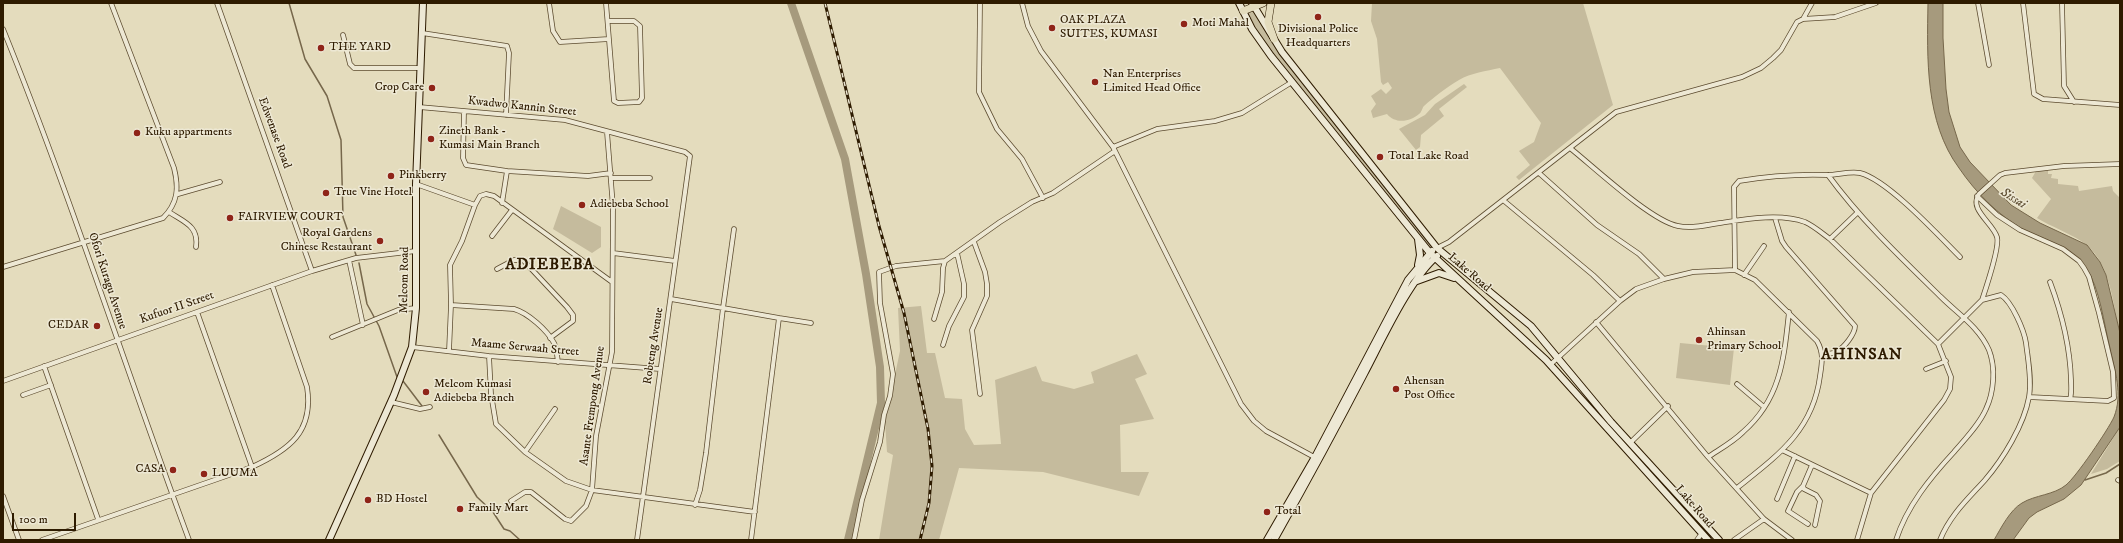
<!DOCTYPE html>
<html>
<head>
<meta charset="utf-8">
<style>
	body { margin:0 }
	#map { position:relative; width:2123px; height:543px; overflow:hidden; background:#e4dcbd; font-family:"IM FELL DW Pica",serif }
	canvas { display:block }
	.frame { position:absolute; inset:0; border:4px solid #2e1b00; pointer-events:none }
	.scale { position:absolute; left:12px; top:513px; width:64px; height:18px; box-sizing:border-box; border:2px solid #2e1b00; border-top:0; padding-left:5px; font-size:12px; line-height:14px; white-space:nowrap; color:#2e1b00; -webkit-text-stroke:3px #ede8d4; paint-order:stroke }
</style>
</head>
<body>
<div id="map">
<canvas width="2123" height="543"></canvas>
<div class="frame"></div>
<div class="scale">100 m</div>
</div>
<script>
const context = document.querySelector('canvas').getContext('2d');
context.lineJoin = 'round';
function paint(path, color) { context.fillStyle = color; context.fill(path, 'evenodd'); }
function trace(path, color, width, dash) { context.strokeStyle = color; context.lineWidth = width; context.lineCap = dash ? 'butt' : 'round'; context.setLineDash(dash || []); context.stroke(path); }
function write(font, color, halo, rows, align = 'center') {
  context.font = font + ' "IM FELL DW Pica",serif'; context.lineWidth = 3; context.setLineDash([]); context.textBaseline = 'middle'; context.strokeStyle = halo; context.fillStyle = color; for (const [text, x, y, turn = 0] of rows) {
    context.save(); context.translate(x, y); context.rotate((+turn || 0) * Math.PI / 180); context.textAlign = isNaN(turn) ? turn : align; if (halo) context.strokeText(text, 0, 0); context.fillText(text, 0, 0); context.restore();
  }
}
paint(new Path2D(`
	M 1372,3 L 1583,3 L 1613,105 L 1519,180 L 1516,177 L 1530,165 L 1519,151 L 1534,142 L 1541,123 L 1500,68 C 1486,71 1471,73 1459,80 C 1447,87 1434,97 1424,106 C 1422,108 1422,112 1419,114 C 1410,122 1395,124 1387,114 L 1373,118 L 1371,111 L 1376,104 L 1371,96 L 1381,89 L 1386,94 L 1392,88 L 1388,82 L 1383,85 L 1381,82 L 1377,39 L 1371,21 Z
	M 1252,9 L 1302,83 L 1432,244 L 1432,248 L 1429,249 L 1271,52 L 1246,12 Z
	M 1464,84 L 1467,87 L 1439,109 L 1444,116 L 1421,135 L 1420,147 L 1416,150 L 1399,129 L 1425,115 L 1435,104 Z
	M 2048,170 L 2048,174 L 2052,174 L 2051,178 L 2058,179 L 2058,184 L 2078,186 L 2079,191 L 2112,186 L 2113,191 L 2120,198 L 2120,333 C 2112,302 2111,260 2081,241 C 2067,232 2052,227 2037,218 L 2051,199 L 2032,178 L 2036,171 Z
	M 561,206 L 601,227 L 601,247 L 592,253 L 553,229 Z
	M 921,306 L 927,353 L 935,353 L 945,398 L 962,399 L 965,429 L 974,445 L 1001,444 L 995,380 L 1036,366 L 1042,381 L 1074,389 L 1094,383 L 1091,372 L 1137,354 L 1147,374 L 1135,379 L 1154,419 L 1120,425 L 1121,472 L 1149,472 L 1139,496 L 1043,472 L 959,468 L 939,540 L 879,540 L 893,455 L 887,452 L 885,422 L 900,351 L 898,308 Z
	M 1680,343 L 1734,348 L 1730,385 L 1676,378 Z
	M 2120,427 L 2120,461 L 2107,469 L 2091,474 Z`), '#c5bb9d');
const water = new Path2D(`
	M 1928,3 L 1943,3 L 1943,38 L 1946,89 L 1949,112 L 1960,147 L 1970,162 L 2011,205 L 2040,223 L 2087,245 L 2100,262 L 2106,275 L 2120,333 L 2120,427 L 2081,485 L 2064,499 L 2037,512 L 2029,518 L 2013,540 L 1994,540 C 2001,528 2010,510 2022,503 C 2035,495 2054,495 2066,485 C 2076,477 2108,430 2114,417 C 2123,394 2115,372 2110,348 C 2104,325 2100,288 2086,268 C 2072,246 2045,242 2024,230 C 1998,215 1976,193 1959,168 C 1925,122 1927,58 1928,3 Z`);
paint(water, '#a69a7d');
trace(water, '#76674b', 1);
trace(new Path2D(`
	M 289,3 L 305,59 L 327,96 L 341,140 L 343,217 L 356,255
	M 359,263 L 367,304 L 379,326 L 397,377
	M 403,381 L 422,406
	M 439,435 L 477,497 L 493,512 L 504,529 L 510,531 L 520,540
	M 2085,480 L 2106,473 L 2120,464`), '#76674b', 1.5);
trace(new Path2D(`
	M 791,3 L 845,159 L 866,274 L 880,367 L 881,403 L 848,540`), '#a69a7d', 8);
const street = new Path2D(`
	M 217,3 L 312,271
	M 549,3 L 553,31 L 560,42 L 609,39
	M 606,3 L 614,101 L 618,103 L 639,102 L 642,98 L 640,26 L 634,21 L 608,21
	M 980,3 L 979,92 L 997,129 L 1022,159 L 1043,198
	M 1022,3 L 1028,26 L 1041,51 L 1113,147 L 1241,404 L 1254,421 L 1266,431 L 1316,458
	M 1978,3 L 1989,65
	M 2023,3 L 2034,94 L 2043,99 L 2120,105
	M 2062,3 L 2064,86 L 2074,102
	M 1803,19 L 1812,3
	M 3,29 C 71,197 126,370 189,540
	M 422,33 L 507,46 L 509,53 L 506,115
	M 343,35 L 350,64 L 354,68 L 420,68
	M 419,107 L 565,120 L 685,152 L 690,156 L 637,540
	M 464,111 L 463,158 L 466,165 L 507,171 L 588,176 L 611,173
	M 1113,147 L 1157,129 L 1215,121 L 1242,113 L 1292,82
	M 1570,148 C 1594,167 1651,221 1678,226 C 1692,229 1707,225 1720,223 C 1746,219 1780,213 1805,222 C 1814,226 1823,234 1830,239
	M 1539,173 L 1597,225 L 1639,254 L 1664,279
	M 1828,175 C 1861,220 1901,258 1941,297 C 1958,314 1979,327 1989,350 C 1996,368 1994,392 1986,409 C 1979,425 1965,439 1954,452 C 1930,478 1907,506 1896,540
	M 611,178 L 650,178
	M 416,184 L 475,205 L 480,196 L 486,194 L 494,196 L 612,282
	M 178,194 L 220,182
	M 1977,196 L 1997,215 L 2020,230 L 2063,249 L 2079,261 L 2084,268 L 2089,277 L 2099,313 L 2113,372 L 2114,398 L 2108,401 L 2029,397
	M 1503,200 L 1593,275 L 1620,301
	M 502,203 L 507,171
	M 169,212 C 184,222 199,226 196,247
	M 1857,213 L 1830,239 L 1938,344 L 1951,377 L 1950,389 L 1944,400 L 1871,493
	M 1775,218 L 1782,241 L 1786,247 L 1855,326 C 1855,334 1844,348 1836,352 C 1832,354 1827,354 1823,354
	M 734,229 L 723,308 L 779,318 L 751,540
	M 492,236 L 512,210
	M 974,242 L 985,272 L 987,284 L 987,296 L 972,330 L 980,394
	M 1437,248 L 1449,242 L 1616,112 L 1742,77 L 1761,68 L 1773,58 L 1781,50 L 1797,22 L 1803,19 L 1835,17 L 1876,3
	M 613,253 L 675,261
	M 349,260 L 363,325
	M 3,267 L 163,218 C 178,203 179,188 174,168 L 111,3
	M 497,269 L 514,260 L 523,260 L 567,307 L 573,315 L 573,321 L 550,338
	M 1735,270 L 1734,187 L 1739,181 C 1769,176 1797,174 1827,175 C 1838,175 1849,171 1860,173 C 1888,180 1939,236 1960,257
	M 1744,275 L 1764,246
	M 2050,282 C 2062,314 2070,346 2071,380 C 2071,386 2072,393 2070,399
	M 671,299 L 723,308 L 706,453 L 700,490 L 695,505
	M 1982,300 C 1986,288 2000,247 1997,237 C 1993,223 1968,209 1979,194 L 2000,175 L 2005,173 L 2064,166 L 2120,164
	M 451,305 L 514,309 C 528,313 547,330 554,343 C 557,349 557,356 558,362
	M 197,312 L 252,467
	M 779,318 L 811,323
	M 934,319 L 942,292 L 943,268 L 945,261 L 1000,222 L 1032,202 L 1053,193 L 1115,151
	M 1596,322 L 1708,457 L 1764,519 L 1792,540
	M 332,337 L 398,310 L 416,308
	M 1938,344 L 1982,300 L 2001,295 C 2012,302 2024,330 2026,343 C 2028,360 2032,380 2029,397 C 2024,425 2003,459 1985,480 C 1968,499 1950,515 1940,540
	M 943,345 L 949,326 L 964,297 L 964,284 L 957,253
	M 412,347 L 489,356 L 660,369
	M 449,351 L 451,305 L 450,265 L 462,241 L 475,205
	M 489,356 L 491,394 L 496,424 L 525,452 L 566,481 L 592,490 L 755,512
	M 1550,365 L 1620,301 L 1636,289 L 1664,279 L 1693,272 L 1735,270 L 1755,280 L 1817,341 C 1824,353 1822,363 1820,376 C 1813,431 1777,456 1737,488
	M 44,366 L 98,519
	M 1926,369 L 1946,361
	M 3,381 L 312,271 L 356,258 L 416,251
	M 1737,384 L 1764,407
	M 23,395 L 51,385
	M 391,402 L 420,409 L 430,407
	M 1630,443 L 1668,406
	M 1784,451 L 1871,493 L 1857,540
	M 525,452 L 555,409
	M 1708,457 C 1720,449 1733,442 1743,432 C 1781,399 1784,358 1789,312
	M 1812,465 L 1803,486 L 1804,489 L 1816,495 L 1820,501 L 1815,525
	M 2118,480 L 2120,481
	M 1803,486 L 1797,492 L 1788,511 L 1808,524
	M 3,496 L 19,540
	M 1777,499 L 1795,456
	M 511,501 L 525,492 L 531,492 L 565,519 L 571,521 L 586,506 L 592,490 L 596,436 L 612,352 L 613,207 L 607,132
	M 42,540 L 252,467 C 289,450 314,432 307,387 L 272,285
	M 854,540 L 862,500 L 880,442 L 884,415 L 890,396 L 893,374 L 880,303 L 879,272 L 896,266 L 945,261
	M 1697,540 L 1702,533
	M 1734,540 L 1764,519`);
const secondary = new Path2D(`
	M 1239,3 L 1252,29 L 1271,56 L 1430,253 L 1546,360 L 1708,540
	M 1252,3 L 1282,52 L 1437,248 L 1531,326 L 1611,422 L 1719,540
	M 1418,265 L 1420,255 L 1418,239
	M 1417,281 L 1439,273 L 1454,278
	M 329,540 L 394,395 L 412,347 L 416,308 L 416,184 L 423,3
	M 1267,540 L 1315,457 L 1408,280 L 1432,251
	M 1274,540 C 1305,485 1335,430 1364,374 C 1382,340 1409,280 1437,256`);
const highway = new Path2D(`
	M 1271,3 L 1268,22 L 1274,39
	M 1243,11 L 1263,3`);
trace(street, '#5c4b2f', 5.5);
trace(secondary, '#2e1b00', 8);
trace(highway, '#2e1b00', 8);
trace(street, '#ede8d4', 4);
trace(secondary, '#ede8d4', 6);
trace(highway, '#e4dcbd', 7);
const rail = new Path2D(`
	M 825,3 L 879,226 L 904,313 L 928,429 L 932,466 L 929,503 L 920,540`);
trace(rail, '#2e1b00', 3);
trace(rail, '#ede8d4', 1.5, [4.5]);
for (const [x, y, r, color] of [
	[1318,17,4,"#8f2418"],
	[1184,24,4,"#8f2418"],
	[1052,28,4,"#8f2418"],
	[321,48,4,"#8f2418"],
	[1095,82,4,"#8f2418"],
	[432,88,4,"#8f2418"],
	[137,133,4,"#8f2418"],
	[431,139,4,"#8f2418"],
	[1380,157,4,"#8f2418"],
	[391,176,4,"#8f2418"],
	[326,193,4,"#8f2418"],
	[582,205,4,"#8f2418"],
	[230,218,4,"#8f2418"],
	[380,241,4,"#8f2418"],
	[97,326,4,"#8f2418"],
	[1699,340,4,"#8f2418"],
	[1396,389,4,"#8f2418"],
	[426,392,4,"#8f2418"],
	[173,470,4,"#8f2418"],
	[204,474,4,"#8f2418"],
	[368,500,4,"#8f2418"],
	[460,509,4,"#8f2418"],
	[1267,512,4,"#8f2418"]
]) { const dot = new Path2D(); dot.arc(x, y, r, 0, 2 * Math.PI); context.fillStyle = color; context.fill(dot); trace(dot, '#ede8d4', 1.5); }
write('12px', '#2e1b00', '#ede8d4', [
	["OAK PLAZA",1060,21],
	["SUITES, KUMASI",1060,35],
	["Moti Mahal",1192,24],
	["Divisional Police",1318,30,"center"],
	["Headquarters",1318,44,"center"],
	["THE YARD",329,48],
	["Nan Enterprises",1103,75],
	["Limited Head Office",1103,89],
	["Crop Care",424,88,"right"],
	["Zineth Bank -",439,132],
	["Kumasi Main Branch",439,146],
	["Kuku appartments",145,133],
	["Total Lake Road",1388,157],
	["Pinkberry",399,176],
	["True Vine Hotel",334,193],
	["Adiebeba School",590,205],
	["FAIRVIEW COURT",238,218],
	["Royal Gardens",372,234,"right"],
	["Chinese Restaurant",372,248,"right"],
	["CEDAR",89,326,"right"],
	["Ahinsan",1707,333],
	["Primary School",1707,347],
	["Ahensan",1404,382],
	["Post Office",1404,396],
	["Melcom Kumasi",434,385],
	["Adiebeba Branch",434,399],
	["CASA",165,470,"right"],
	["LUUMA",212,474],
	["BD Hostel",376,500],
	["Family Mart",468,509],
	["Total",1275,512]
], 'left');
write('12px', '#2e1b00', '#ede8d4', [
	["Kwadwo Kannin Street",522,107,6],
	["Edwenase Road",274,133,70],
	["Lake Road",1469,273,41],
	["Melcom Road",405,280,-89],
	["Ofori Kuragu Avenue",107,281,72],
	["Kufuor II Street",177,308,-19],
	["Robteng Avenue",654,346,-81],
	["Maame Serwaah Street",525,348,5],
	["Asante Frempong Avenue",593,406,-82],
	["Lake Road",1694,507,49]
]);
write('italic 13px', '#5e4e32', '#ede8d4', [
	["Sissai",2013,199,32]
]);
context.letterSpacing = '1px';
write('bold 16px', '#2e1b00', '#ede8d4', [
	["ADIEBEBA",550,266],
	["AHINSAN",1862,356]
]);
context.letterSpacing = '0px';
</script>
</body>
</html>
